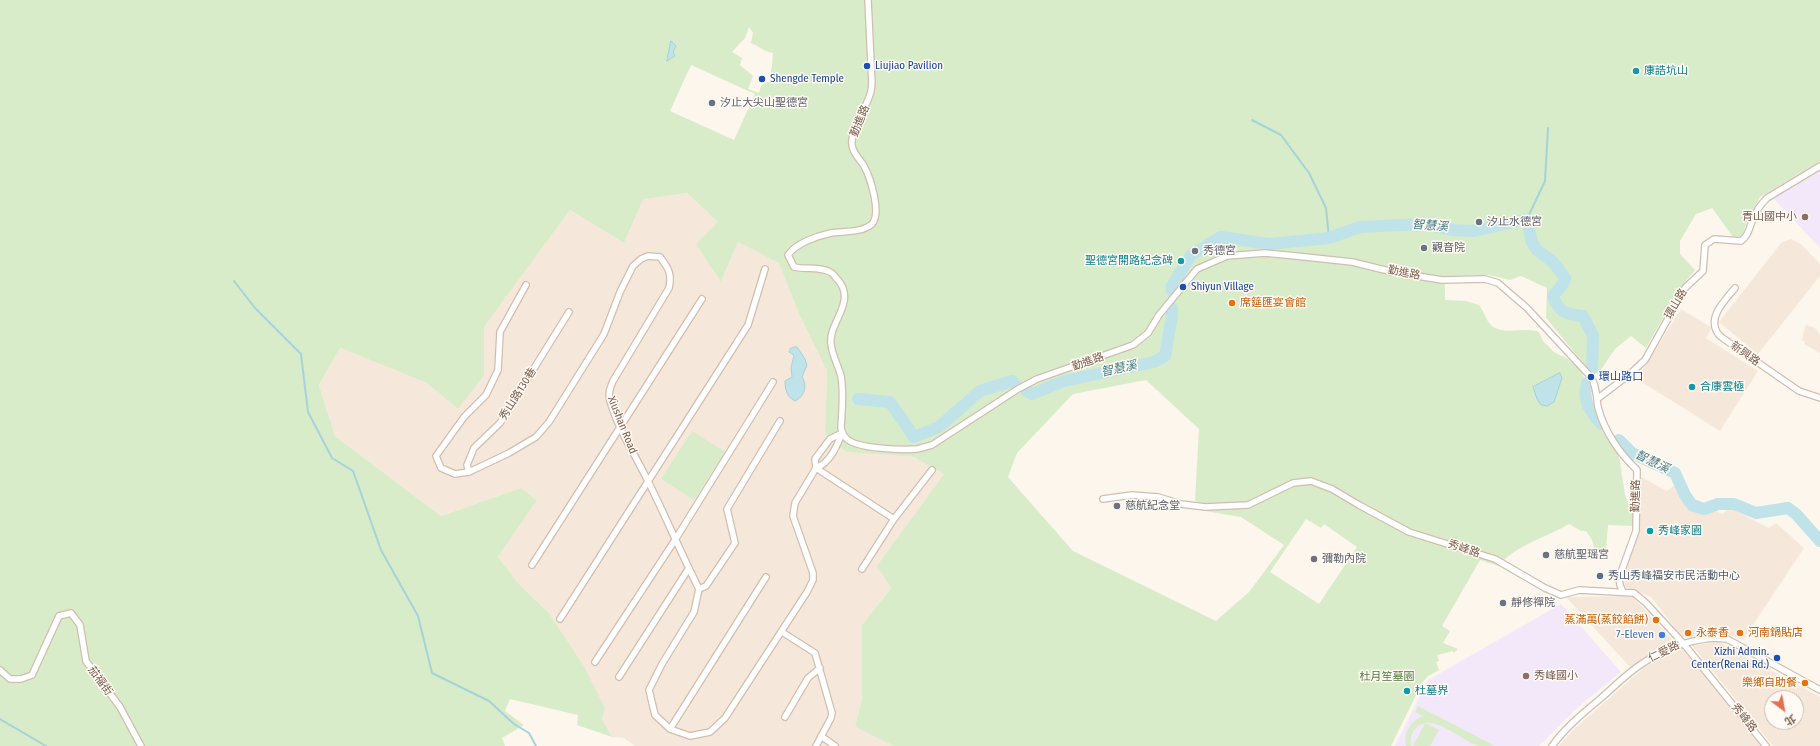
<!DOCTYPE html>
<html>
<head>
<meta charset="utf-8">
<style>
	body { margin:0 }
	#map { position:relative; width:1820px; height:746px; overflow:hidden; background:#fdf6ec; font-family:"Fira Sans Condensed","Noto Sans TC",sans-serif }
	canvas { display:block }
	.north { position:absolute; left:1764px; top:690px; width:40px; height:40px; box-sizing:border-box; background:#fffaf3; border:1px solid #cabbb1; border-radius:50%; rotate:148deg; font-size:11px; font-weight:700; line-height:16px; text-align:center; color:#7a5c4d }
	.north::after { content:''; display:block; margin:auto; width:14px; height:18px; background:#e76f51; clip-path:polygon(50% 0,100% 100%,50% 72%,0 100%) }
</style>
</head>
<body>
<div id="map">
<canvas width="1820" height="746"></canvas>
<div class="north">北</div>
</div>
<script>
const context = document.querySelector('canvas').getContext('2d');
context.lineJoin = 'round';
function paint(path, color) { context.fillStyle = color; context.fill(path, 'evenodd'); }
function trace(path, color, width, dash) { context.strokeStyle = color; context.lineWidth = width; context.lineCap = dash ? 'butt' : 'round'; context.setLineDash(dash || []); context.stroke(path); }
function write(font, color, halo, rows, align = 'center') {
  context.font = font + ' "Fira Sans Condensed","Noto Sans TC",sans-serif'; context.lineWidth = 3; context.setLineDash([]); context.textBaseline = 'middle'; context.strokeStyle = halo; context.fillStyle = color; for (const [text, x, y, turn = 0] of rows) {
    context.save(); context.translate(x, y); context.rotate((+turn || 0) * Math.PI / 180); context.textAlign = isNaN(turn) ? turn : align; if (halo) context.strokeText(text, 0, 0); context.fillText(text, 0, 0); context.restore();
  }
}
paint(new Path2D(`
	M 687,193 L 718,222 L 721,282 L 738,242 L 779,262 L 799,314 L 827,371 L 825,435 L 846,452 L 914,457 L 945,473 L 878,566 L 891,588 L 862,625 L 862,699 L 855,727 L 894,746 L 635,746 L 624,738 L 612,737 L 602,719 L 605,708 L 584,666 L 549,613 L 518,583 L 498,557 L 537,500 L 521,488 L 441,516 L 335,436 L 319,385 L 340,348 L 427,383 L 458,409 L 484,376 L 484,327 L 570,210 L 624,243 L 643,198 Z
	M 1791,239 L 1801,244 L 1820,264 L 1820,276 L 1758,354 L 1719,322 L 1782,242 Z
	M 1681,309 L 1712,328 L 1706,338 L 1758,371 L 1720,431 L 1637,379 Z
	M 1807,325 L 1815,328 L 1820,335 L 1820,353 L 1804,344 L 1805,342 L 1802,340 L 1805,326 Z
	M 1641,477 L 1667,491 L 1675,485 L 1687,509 L 1707,514 L 1713,510 L 1722,514 L 1730,508 L 1769,528 L 1776,523 L 1804,548 L 1743,640 L 1724,633 L 1682,637 L 1651,597 L 1625,587 L 1624,575 L 1639,523 Z
	M 1632,596 L 1673,641 L 1630,667 L 1566,597 Z
	M 1719,642 L 1820,697 L 1820,746 L 1773,746 L 1692,645 ZM 1772,698 L 1796,698 L 1796,722 L 1772,722 Z
	M 1682,649 L 1765,746 L 1559,746 L 1573,730 L 1647,665 Z`), '#f5e8da');
paint(new Path2D(`
	M 1820,170 L 1820,248 L 1773,198 Z
	M 1561,604 L 1621,672 L 1576,709 L 1539,746 L 1395,746 L 1428,680 Z`), '#f3e8fa');
paint(new Path2D(`
	M 0,0 L 1820,0 L 1820,161 L 1760,197 L 1747,221 L 1742,236 L 1733,237 L 1712,208 L 1696,214 L 1680,241 L 1680,254 L 1695,270 L 1680,288 L 1646,348 L 1631,336 L 1615,349 L 1598,374 L 1585,365 L 1546,318 L 1547,288 L 1521,276 L 1510,280 L 1489,275 L 1445,276 L 1445,300 L 1466,301 L 1479,305 C 1483,310 1486,319 1490,324 C 1503,337 1524,326 1539,332 L 1543,341 L 1554,352 L 1568,359 L 1579,369 L 1582,373 L 1590,393 L 1591,408 L 1602,430 L 1619,456 L 1625,495 L 1633,513 L 1633,526 L 1608,525 L 1605,560 L 1597,560 L 1592,540 L 1586,531 L 1581,531 L 1569,524 C 1545,538 1516,545 1498,566 L 1480,560 L 1442,626 L 1450,631 L 1443,643 L 1458,649 L 1454,653 L 1453,651 L 1437,655 L 1439,661 L 1436,662 L 1439,670 L 1428,676 L 1422,683 L 1391,746 L 894,746 L 855,727 L 862,699 L 862,625 L 891,588 L 877,566 L 944,474 L 914,457 L 846,452 L 825,435 L 827,371 L 799,314 L 779,263 L 738,242 L 721,282 L 696,244 L 718,222 L 687,193 L 643,199 L 624,243 L 570,210 L 484,327 L 484,376 L 458,409 L 427,383 L 340,348 L 319,385 L 335,436 L 441,516 L 521,488 L 537,500 L 498,557 L 518,583 L 549,613 L 584,666 L 605,708 L 602,719 L 612,737 L 577,725 L 578,715 L 510,699 L 505,711 L 524,725 L 502,738 L 505,746 L 0,746 ZM 749,27 L 753,33 L 751,43 C 761,47 762,51 773,53 L 772,66 L 769,81 L 761,86 L 759,93 L 748,89 L 753,76 L 740,65 L 742,58 L 732,52 L 745,38 ZM 691,65 L 755,94 L 734,140 L 670,111 ZM 1146,380 L 1199,429 L 1195,500 L 1205,511 L 1241,517 L 1284,545 L 1249,592 L 1216,621 L 1073,551 L 1008,477 L 1017,453 L 1073,394 ZM 1306,519 L 1321,528 L 1324,524 L 1357,547 L 1319,604 L 1270,572 Z
	M 692,431 L 725,452 L 694,500 L 661,479 Z
	M 1418,706 L 1495,746 C 1490,746 1484,746 1479,746 C 1464,742 1441,720 1425,723 L 1439,730 L 1430,746 L 1413,746 L 1425,723 C 1414,726 1409,735 1411,746 L 1406,746 C 1403,732 1411,721 1423,716 L 1415,712 Z`), '#d8ecc9');
const water = new Path2D(`
	M 671,41 L 676,46 L 673,52 L 675,56 L 667,61 Z
	M 794,347 L 797,347 L 805,359 L 807,365 L 802,377 C 808,386 804,397 795,401 C 787,397 785,390 785,381 L 792,377 L 791,368 L 794,355 L 789,352 L 790,349 Z
	M 1560,373 L 1562,378 L 1554,402 L 1547,406 L 1541,405 L 1537,399 L 1533,387 Z`);
paint(water, '#bfe3e8');
trace(water, '#a5d3da', 1);
trace(new Path2D(`
	M 1252,120 L 1281,135 L 1309,173 L 1326,208 L 1329,238
	M 1527,219 L 1545,181 L 1548,128
	M 234,281 L 255,308 L 301,354 L 308,412 L 332,458 L 353,471 L 381,550 L 418,616 L 432,673 L 489,701 L 514,724 L 529,733 L 536,746
	M 0,719 L 46,746`), '#a5d3da', 2);
trace(new Path2D(`
	M 1172,291 L 1172,286 L 1191,255 L 1221,237 L 1269,244 L 1329,238 L 1360,227 L 1424,224 L 1453,230 L 1474,231 L 1527,219 L 1532,243 L 1537,250 L 1553,262 L 1565,278 L 1563,284 L 1553,296 C 1559,313 1566,314 1583,316 L 1593,336 L 1592,369
	M 1587,383 C 1582,402 1590,410 1601,424
	M 1027,391 L 1032,394 L 1064,381 L 1154,362 L 1165,356 L 1172,316 L 1172,308
	M 858,399 L 890,402 L 914,437 L 939,427 L 980,391 L 1012,381 L 1015,384
	M 1619,440 L 1632,453 L 1675,473 L 1685,495 L 1692,505 L 1704,509 L 1718,504 L 1734,504 L 1756,513 L 1788,508 L 1796,514 L 1820,541`), '#bfe3e8', 12);
const minor = new Path2D(`
	M 868,0 C 869,21 870,43 871,64 C 871,72 873,83 871,91 C 867,109 850,127 852,145 C 853,154 860,159 864,166 C 870,177 882,213 872,224 C 862,233 843,231 831,233 C 817,236 796,243 788,255 L 794,267 C 805,270 818,266 830,272 C 833,273 835,277 838,280 C 857,302 828,323 831,344 C 832,355 838,365 841,376 C 844,393 842,410 841,428 C 842,432 843,436 847,439 C 857,449 903,450 917,449 C 922,448 928,446 932,445 L 1018,389 L 1037,379 L 1133,345 L 1148,333 L 1159,315 L 1197,269 L 1227,256 L 1265,253 L 1296,256 L 1352,262 L 1393,272 L 1442,280 L 1485,279 L 1498,283 L 1527,308 L 1591,377 C 1597,387 1596,396 1598,407 C 1604,431 1620,454 1637,470 L 1636,531 L 1619,578 L 1620,585 L 1623,592
	M 526,285 L 500,332 L 498,370 L 486,395 L 464,417 L 436,456 L 441,468 L 455,474 L 469,472 L 509,453 L 536,437 L 549,422 L 604,334 L 620,292 L 633,266 L 641,259 L 648,256 L 660,257 C 669,269 672,274 669,288 L 613,381 C 610,388 608,393 610,401 C 618,429 634,453 647,479 C 665,515 681,553 699,589 L 694,612 L 662,664 L 649,690 L 655,715 L 670,729 L 690,736 L 710,732 L 725,718 L 807,592 L 813,580 L 813,573 L 793,516 L 795,503 L 816,468 L 815,459 L 830,439 L 842,433
	M 1735,288 C 1727,298 1709,315 1716,330 C 1717,333 1721,337 1724,339 L 1799,391 L 1820,398
	M 1597,399 L 1630,374 L 1645,360 L 1685,288 L 1703,271 L 1705,245 L 1714,239 L 1741,241 C 1749,235 1749,228 1753,219 C 1756,211 1761,204 1767,198 L 1820,166
	M 816,468 L 894,519
	M 816,468 C 830,463 837,446 842,433
	M 469,472 L 467,465 L 474,448 L 500,423 L 569,312
	M 1103,499 L 1132,495 L 1158,497 L 1181,504 L 1205,507 L 1248,505 L 1293,483 L 1311,481 L 1332,489 L 1359,505 L 1409,532 L 1495,559 L 1545,588 L 1561,595 L 1579,590 L 1634,593 L 1646,603 L 1683,643 L 1766,746
	M 532,565 L 702,299
	M 862,569 L 894,519 L 932,470
	M 699,589 L 706,586 L 735,543 L 727,509 L 780,421
	M 560,619 L 748,325 L 765,269
	M 782,632 L 815,653 L 832,713 L 831,718 L 816,746
	M 595,662 L 675,540 L 773,382
	M 0,670 L 10,679 L 21,679 L 32,675 L 59,616 L 71,613 L 80,625 L 86,661 L 120,707 L 141,746
	M 619,677 L 689,568
	M 785,717 L 808,678 L 820,668
	M 670,729 L 766,577
	M 821,736 L 835,746
	M 1552,746 C 1565,728 1583,713 1600,699 C 1614,687 1627,673 1643,663 C 1665,648 1700,635 1727,639 L 1820,690`);
trace(minor, '#d1beb0', 8);
trace(minor, '#fff', 5.5);
for (const [x, y, r, color] of [
	[867,66,4,"#1a4fb4"],
	[1636,71,4,"#0f9aa8"],
	[762,79,4,"#1a4fb4"],
	[712,103,4,"#6b7280"],
	[1805,217,4,"#8d6e63"],
	[1479,222,4,"#6b7280"],
	[1424,248,4,"#6b7280"],
	[1195,251,4,"#6b7280"],
	[1181,261,4,"#0f9aa8"],
	[1183,287,4,"#1a4fb4"],
	[1232,303,4,"#e8710a"],
	[1591,377,4,"#1a4fb4"],
	[1692,387,4,"#0f9aa8"],
	[1117,506,4,"#6b7280"],
	[1650,531,4,"#0f9aa8"],
	[1546,555,4,"#6b7280"],
	[1314,559,4,"#6b7280"],
	[1600,576,4,"#5c6f8a"],
	[1503,603,4,"#6b7280"],
	[1656,620,4,"#e8710a"],
	[1688,633,4,"#e8710a"],
	[1740,633,4,"#e8710a"],
	[1662,635,4,"#3f7fe0"],
	[1777,658,4,"#1a4fb4"],
	[1526,676,4,"#8d6e63"],
	[1805,683,4,"#e8710a"],
	[1407,691,4,"#0f9aa8"]
]) { const dot = new Path2D(); dot.arc(x, y, r, 0, 2 * Math.PI); context.fillStyle = color; context.fill(dot); trace(dot, '#fffaf3', 1.5); }
write('11px', '#164399', '#fffaf3', [
	["Liujiao Pavilion",875,66],
	["Shengde Temple",770,79],
	["Shiyun Village",1191,287],
	["環山路口",1599,377],
	["Xizhi Admin.",1769,652,"right"],
	["Center(Renai Rd.)",1769,665,"right"]
], 'left');
write('11px', '#0d838f', '#fffaf3', [
	["康誥坑山",1644,71],
	["聖德宮開路紀念碑",1173,261,"right"],
	["合康雲極",1700,387],
	["秀峰家園",1658,531],
	["杜墓界",1415,691]
], 'left');
write('11px', '#5b616d', '#fffaf3', [
	["汐止大尖山聖德宮",720,103],
	["汐止水德宮",1487,222],
	["觀音院",1432,248],
	["秀德宮",1203,251],
	["慈航紀念堂",1125,506],
	["慈航聖瑶宮",1554,555],
	["彌勒內院",1322,559],
	["靜修禪院",1511,603]
], 'left');
write('11px', '#7a5c4d', '#fffaf3', [
	["勤進路",860,121,-68],
	["勤進路",1404,273,11],
	["環山路",1676,304,-60],
	["新興路",1745,354,35],
	["勤進路",1088,362,-19],
	["秀山路130巷",518,394,-58],
	["Xiushan Road",622,425,68],
	["勤進路",1636,496,-89],
	["秀峰路",1464,549,18],
	["仁愛路",1664,652,-26],
	["茄福街",100,681,54],
	["秀峰路",1744,718,51]
]);
write('11px', '#785e54', '#fffaf3', [
	["青山國中小",1797,217],
	["秀峰國小",1534,676,"left"]
], 'right');
write('11px', '#c56008', '#fffaf3', [
	["席筵匯宴會館",1240,303],
	["蒸滿萬(蒸餃餡餅)",1648,620,"right"],
	["永泰香",1696,633],
	["河南鍋貼店",1748,633],
	["樂鄉自助餐",1797,683,"right"]
], 'left');
write('11px', '#4e5e75', '#fffaf3', [
	["秀山秀峰福安市民活動中心",1608,576]
], 'left');
write('11px', '#366cbe', '#fffaf3', [
	["7-Eleven",1654,635]
], 'right');
write('11px', '#537a41', '#fffaf3', [
	["杜月笙墓園",1387,677]
]);
write('italic 12px', '#437c86', '#fffaf3', [
	["智慧溪",1430,226,4],
	["智慧溪",1119,369,-12],
	["智慧溪",1652,462,26]
]);
</script>
</body>
</html>
